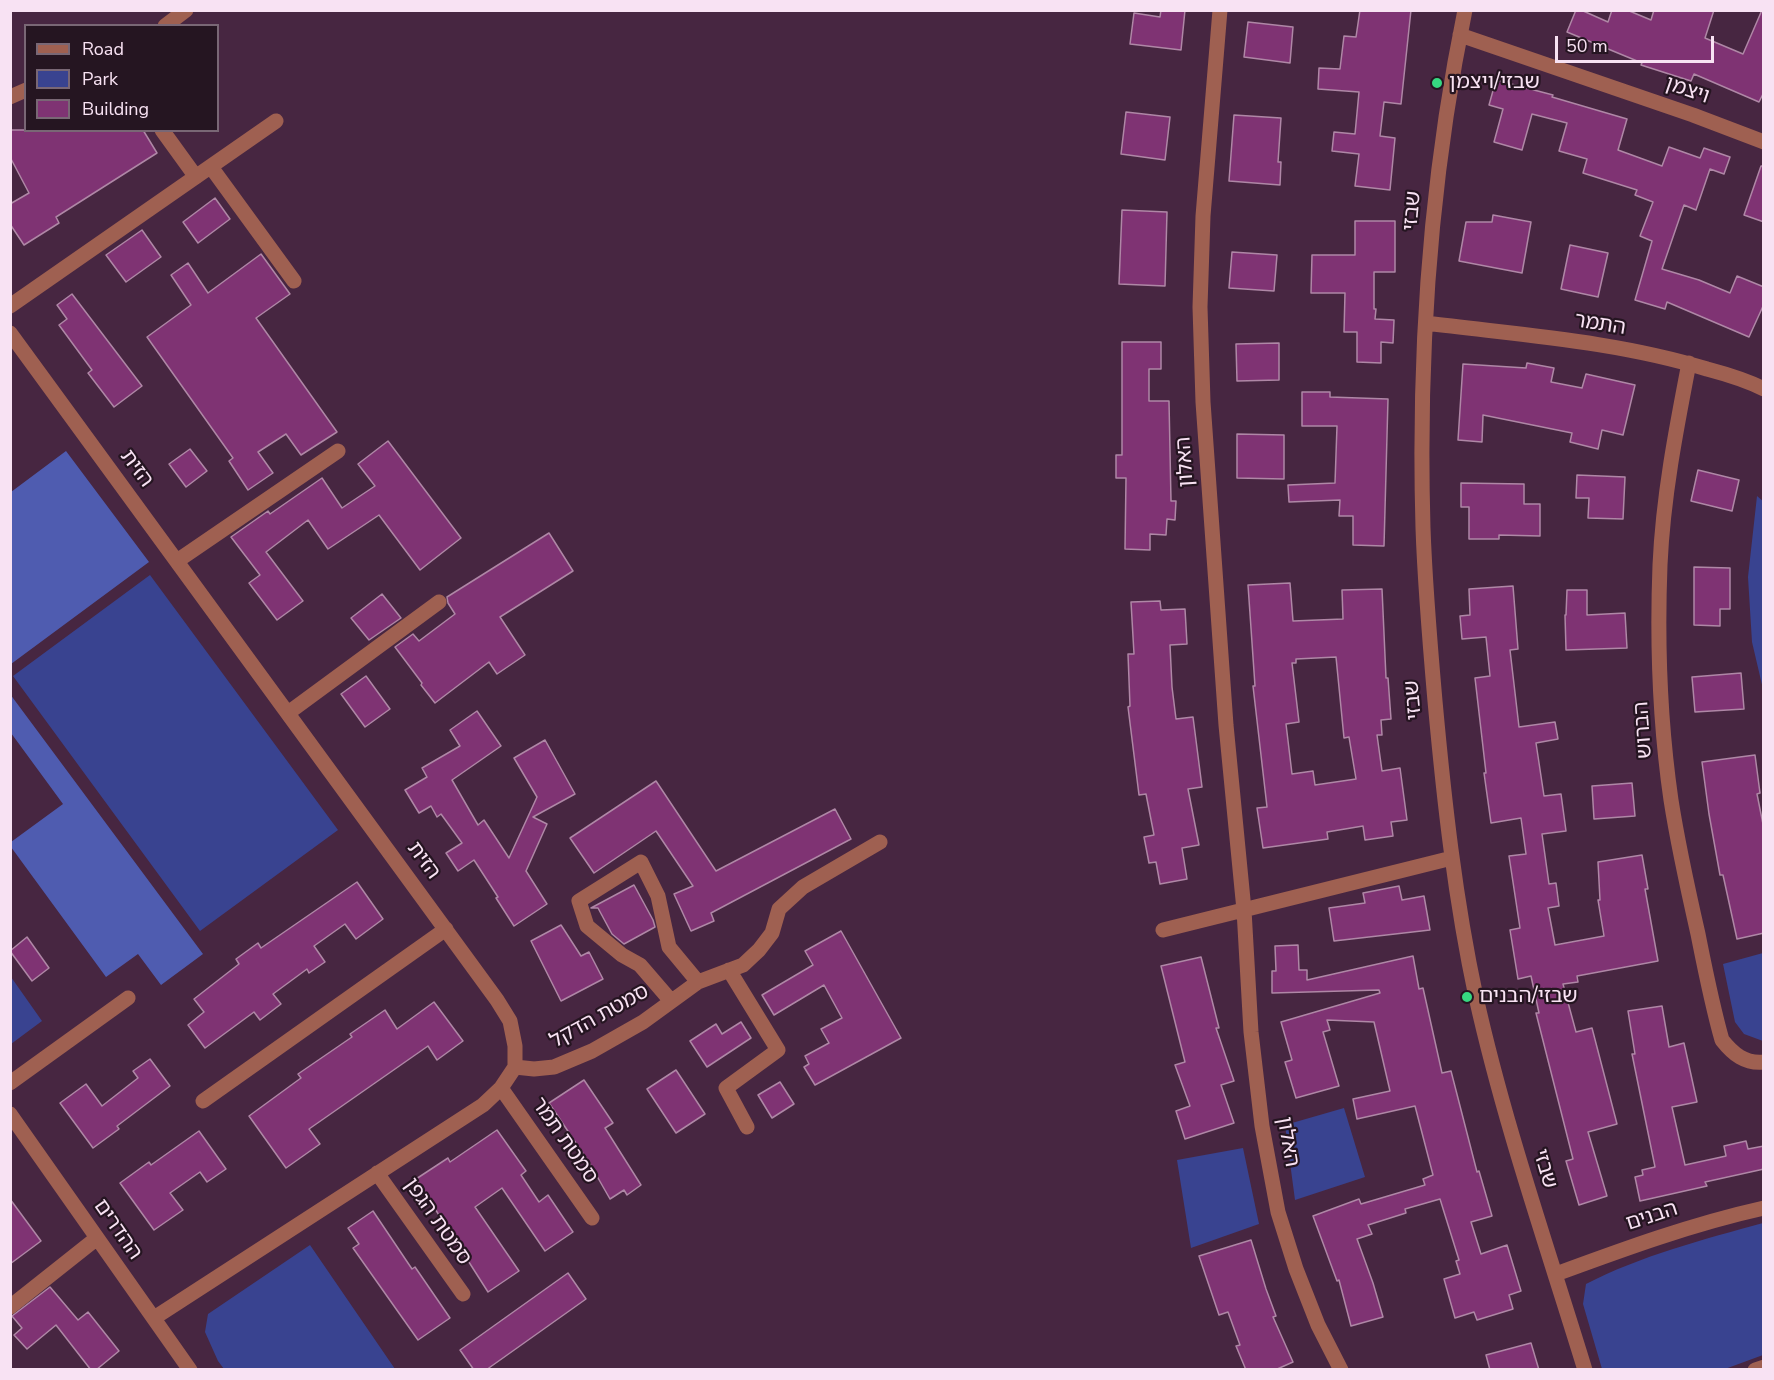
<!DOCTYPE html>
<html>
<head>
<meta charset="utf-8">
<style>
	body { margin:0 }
	#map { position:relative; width:1774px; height:1380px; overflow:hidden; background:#472641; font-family:"Nunito Sans",sans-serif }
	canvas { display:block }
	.frame { position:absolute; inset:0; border:12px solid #f8e2f3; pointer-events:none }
	.legend { position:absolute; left:24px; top:24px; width:195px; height:108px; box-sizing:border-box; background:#251521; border:2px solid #796775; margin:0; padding:8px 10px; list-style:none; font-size:18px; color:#f8e2f3 }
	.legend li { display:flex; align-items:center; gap:12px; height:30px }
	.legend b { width:30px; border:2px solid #796775 }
	.scale { position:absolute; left:1555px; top:36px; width:159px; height:27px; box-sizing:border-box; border:3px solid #f8e2f3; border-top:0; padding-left:8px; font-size:18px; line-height:21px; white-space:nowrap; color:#f8e2f3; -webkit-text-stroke:4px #251521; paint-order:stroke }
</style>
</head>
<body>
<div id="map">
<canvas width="1774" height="1380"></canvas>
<div class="frame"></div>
<ul class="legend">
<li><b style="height:8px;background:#9f6051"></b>Road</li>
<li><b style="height:16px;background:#394390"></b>Park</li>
<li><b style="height:16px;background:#7f3373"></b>Building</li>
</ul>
<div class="scale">50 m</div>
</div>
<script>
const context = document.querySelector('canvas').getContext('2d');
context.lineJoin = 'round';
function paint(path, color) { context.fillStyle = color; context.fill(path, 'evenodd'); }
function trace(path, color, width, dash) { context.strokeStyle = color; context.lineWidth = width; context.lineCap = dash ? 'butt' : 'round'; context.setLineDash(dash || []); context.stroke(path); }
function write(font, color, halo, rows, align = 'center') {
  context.font = font + ' "Nunito Sans","Noto Sans Hebrew",sans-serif'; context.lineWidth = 4.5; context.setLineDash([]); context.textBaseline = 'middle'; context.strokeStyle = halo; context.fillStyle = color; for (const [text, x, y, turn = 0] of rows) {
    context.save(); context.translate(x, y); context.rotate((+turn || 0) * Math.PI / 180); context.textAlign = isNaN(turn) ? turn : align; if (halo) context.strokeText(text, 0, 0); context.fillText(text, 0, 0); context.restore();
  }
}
paint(new Path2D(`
	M 1757,496 L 1764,502 L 1763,689 L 1752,642 L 1748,577 Z
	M 150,575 L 338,830 L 200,931 L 13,676 Z
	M 1763,953 L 1764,953 L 1763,1041 L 1744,1034 L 1735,1022 L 1723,964 Z
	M 11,977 L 42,1021 L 11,1044 L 10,1044 Z
	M 1344,1108 L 1365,1177 L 1295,1200 L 1285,1125 Z
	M 1243,1148 L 1259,1224 L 1191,1248 L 1177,1160 Z
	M 1763,1223 L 1763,1355 L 1725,1369 L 1602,1369 L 1583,1304 L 1586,1284 C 1640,1256 1705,1239 1763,1223 Z
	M 310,1245 L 395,1369 L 224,1369 L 218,1361 L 205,1332 L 208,1314 Z`), '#394390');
paint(new Path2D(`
	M 66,451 L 149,562 L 11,664 L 11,492 Z
	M 10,694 L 203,954 L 161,985 L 138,954 L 106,977 L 11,847 L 11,842 L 63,804 L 11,733 Z`), '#4f5cb0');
const building = new Path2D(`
	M 1161,10 L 1185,10 L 1181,50 L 1130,44 L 1134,13 L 1160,17 Z
	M 1360,10 L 1411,10 L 1401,104 L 1384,102 L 1380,136 L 1395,138 L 1390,190 L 1355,186 L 1359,154 L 1332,151 L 1334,132 L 1355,134 L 1359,92 L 1318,89 L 1319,68 L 1340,69 L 1344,36 L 1356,37 Z
	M 1576,10 L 1581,10 L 1608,22 L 1612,10 L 1627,10 L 1651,20 L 1654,10 L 1714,10 L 1705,38 L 1743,54 L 1762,10 L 1764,10 L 1764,92 L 1759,102 L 1694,74 L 1691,81 L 1641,65 L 1642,63 L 1567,32 Z
	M 1248,22 L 1293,27 L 1290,63 L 1244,57 Z
	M 1496,80 L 1553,95 L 1552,97 L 1627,119 L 1618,150 L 1662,166 L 1669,147 L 1700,158 L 1704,148 L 1730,157 L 1724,174 L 1710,169 L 1696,210 L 1684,205 L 1662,269 L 1699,280 L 1730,293 L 1737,276 L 1764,287 L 1764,304 L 1749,337 L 1667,302 L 1665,309 L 1635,300 L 1652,241 L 1640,236 L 1653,202 L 1635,195 L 1637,190 L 1583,173 L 1587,159 L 1559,151 L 1567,123 L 1532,114 L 1522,150 L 1494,142 L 1503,109 L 1489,105 Z
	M 1126,112 L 1170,117 L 1165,160 L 1121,154 Z
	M 1234,115 L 1281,118 L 1278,162 L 1281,162 L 1280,185 L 1229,181 Z
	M 10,130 L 143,130 L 157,153 L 56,217 L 59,223 L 24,245 L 10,224 L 10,204 L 29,193 L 10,157 Z
	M 1761,166 L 1764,166 L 1764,222 L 1744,215 Z
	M 215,198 L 230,219 L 198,243 L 183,222 Z
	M 1122,210 L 1167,212 L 1165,286 L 1119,284 Z
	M 1493,215 L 1531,222 L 1522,273 L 1459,261 L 1466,222 L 1492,222 Z
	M 1355,221 L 1395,221 L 1395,272 L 1374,272 L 1374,309 L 1376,309 L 1375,319 L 1394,320 L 1393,343 L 1381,342 L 1381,363 L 1357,362 L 1357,332 L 1344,332 L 1345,293 L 1311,293 L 1312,255 L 1355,255 Z
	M 142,230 L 161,257 L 126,282 L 106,255 Z
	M 1570,245 L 1608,253 L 1598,297 L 1561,289 Z
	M 1232,252 L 1277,255 L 1274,291 L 1229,288 Z
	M 261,254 L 290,294 L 256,318 L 337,432 L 301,455 L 286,434 L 258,452 L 273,473 L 248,490 L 229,461 L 233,458 L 147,337 L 191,305 L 171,275 L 188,263 L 208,293 Z
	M 72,294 L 142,386 L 114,407 L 88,373 L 92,370 L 59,325 L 67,319 L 57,305 Z
	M 1122,342 L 1161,342 L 1161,369 L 1149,369 L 1149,401 L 1169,401 L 1171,501 L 1176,501 L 1175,520 L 1167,519 L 1166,535 L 1150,534 L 1150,550 L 1125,549 L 1126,478 L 1116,478 L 1116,455 L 1122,455 Z
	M 1279,343 L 1279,380 L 1237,381 L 1236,344 Z
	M 1527,363 L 1554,368 L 1551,382 L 1582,388 L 1586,374 L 1635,385 L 1623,435 L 1602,430 L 1598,449 L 1570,442 L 1572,433 L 1483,415 L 1482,442 L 1458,440 L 1463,364 L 1526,368 Z
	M 1302,392 L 1330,392 L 1330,397 L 1388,399 L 1384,546 L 1353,545 L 1353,516 L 1339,516 L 1340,500 L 1289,502 L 1288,485 L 1335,483 L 1337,426 L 1302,426 Z
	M 1237,434 L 1284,435 L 1284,479 L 1237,478 Z
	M 388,441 L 461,538 L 420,570 L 379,515 L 328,549 L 308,520 L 266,552 L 303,601 L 277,620 L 249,583 L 260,575 L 231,537 L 268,511 L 270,514 L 322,478 L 342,508 L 375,486 L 358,464 Z
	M 190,449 L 207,471 L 186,487 L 169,464 Z
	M 1698,470 L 1739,480 L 1732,511 L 1691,501 Z
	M 1577,475 L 1625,477 L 1623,519 L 1588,518 L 1589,498 L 1576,498 Z
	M 1461,483 L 1524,484 L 1524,504 L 1540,504 L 1540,536 L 1499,535 L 1499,539 L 1469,539 L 1469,507 L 1461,507 Z
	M 549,533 L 573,571 L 500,617 L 525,655 L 497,674 L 489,662 L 435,703 L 421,685 L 422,683 L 395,647 L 413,634 L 419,641 L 455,614 L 448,603 L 447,597 Z
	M 1694,567 L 1730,568 L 1730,609 L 1720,609 L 1720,626 L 1694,625 Z
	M 1290,583 L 1293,621 L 1343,619 L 1342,590 L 1382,589 L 1386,678 L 1388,678 L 1391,719 L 1381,720 L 1382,735 L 1377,735 L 1382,771 L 1400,768 L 1407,820 L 1391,822 L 1393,836 L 1365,840 L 1363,826 L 1327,832 L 1328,839 L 1263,848 L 1257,808 L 1267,807 L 1253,686 L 1255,686 L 1248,585 ZM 1336,657 L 1344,738 L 1349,737 L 1356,779 L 1315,785 L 1313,771 L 1292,774 L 1286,724 L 1299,722 L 1292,663 L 1296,663 L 1296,659 Z
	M 1513,586 L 1518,649 L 1510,650 L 1519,727 L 1555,722 L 1558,739 L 1536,743 L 1544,796 L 1561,794 L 1566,831 L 1542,834 L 1549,884 L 1556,883 L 1559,906 L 1548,908 L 1555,945 L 1604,936 L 1598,900 L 1600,900 L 1598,862 L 1642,855 L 1648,889 L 1645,889 L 1658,961 L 1577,976 L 1578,982 L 1563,984 L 1576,1032 L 1592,1028 L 1617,1124 L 1588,1132 L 1607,1196 L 1579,1205 L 1566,1161 L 1573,1159 L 1536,1013 L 1539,1013 L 1531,976 L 1518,979 L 1510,930 L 1520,928 L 1509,856 L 1526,854 L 1521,818 L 1491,823 L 1484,773 L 1486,773 L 1475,678 L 1490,676 L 1486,637 L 1462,639 L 1460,616 L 1470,615 L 1469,589 Z
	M 1567,590 L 1587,590 L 1587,615 L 1625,613 L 1627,648 L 1566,650 L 1565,615 L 1566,615 Z
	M 382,594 L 401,618 L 369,640 L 351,618 Z
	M 1160,601 L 1161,610 L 1185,609 L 1187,644 L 1170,645 L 1172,687 L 1176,719 L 1193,717 L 1202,787 L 1188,789 L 1199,845 L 1182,848 L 1187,879 L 1160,884 L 1156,862 L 1149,863 L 1144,837 L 1154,835 L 1146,794 L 1139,795 L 1128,707 L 1130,706 L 1128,654 L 1134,654 L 1131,602 Z
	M 1741,673 L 1744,709 L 1695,712 L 1692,677 Z
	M 366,676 L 390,709 L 365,727 L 341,694 Z
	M 477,711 L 501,746 L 452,780 L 478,825 L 484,820 L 509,858 L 537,797 L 514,758 L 545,740 L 575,794 L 533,817 L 547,824 L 526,871 L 547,904 L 514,926 L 496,898 L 498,897 L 474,860 L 458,871 L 446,853 L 462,843 L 441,814 L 437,817 L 431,806 L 419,813 L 405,790 L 427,777 L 422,768 L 460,746 L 450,730 Z
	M 1755,755 L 1760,793 L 1757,794 L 1764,829 L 1764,933 L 1737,939 L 1723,875 L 1720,875 L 1709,814 L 1702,762 Z
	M 656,781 L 716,871 L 835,809 L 851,839 L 711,913 L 714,921 L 691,931 L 674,894 L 693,886 L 656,831 L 594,873 L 570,838 Z
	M 1632,783 L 1635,816 L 1594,819 L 1592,786 Z
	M 357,882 L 383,919 L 356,939 L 345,924 L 314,946 L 325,962 L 309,973 L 307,969 L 273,994 L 281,1004 L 260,1020 L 254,1012 L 205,1048 L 188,1025 L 204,1012 L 194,999 L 239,964 L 236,959 L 258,943 L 261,948 Z
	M 634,885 L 653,920 L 655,927 L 624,944 L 612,934 L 598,908 L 591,908 Z
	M 1399,886 L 1402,900 L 1424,896 L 1430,930 L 1334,941 L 1329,908 L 1365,903 L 1363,893 Z
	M 561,925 L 581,956 L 589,952 L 603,979 L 561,1001 L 531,941 Z
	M 841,931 L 901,1038 L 815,1085 L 804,1067 L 809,1064 L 805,1056 L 829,1043 L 821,1029 L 842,1018 L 824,985 L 774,1015 L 762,995 L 813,965 L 805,951 Z
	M 27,937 L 49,968 L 32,981 L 10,951 Z
	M 1298,945 L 1299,970 L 1307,970 L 1307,980 L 1413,956 L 1419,989 L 1423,988 L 1442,1073 L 1451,1071 L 1477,1172 L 1479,1171 L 1492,1216 L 1471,1222 L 1481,1254 L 1507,1245 L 1521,1291 L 1509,1295 L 1513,1309 L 1477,1320 L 1474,1312 L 1455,1318 L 1444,1279 L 1460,1274 L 1456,1261 L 1459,1260 L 1440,1199 L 1405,1209 L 1406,1213 L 1368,1225 L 1372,1234 L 1357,1239 L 1373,1283 L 1383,1317 L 1351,1326 L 1339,1280 L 1337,1281 L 1313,1216 L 1359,1199 L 1361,1204 L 1425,1185 L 1423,1179 L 1433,1175 L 1415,1106 L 1357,1119 L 1353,1099 L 1390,1091 L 1374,1022 L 1327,1020 L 1330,1030 L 1323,1032 L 1339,1086 L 1296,1098 L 1285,1062 L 1292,1060 L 1281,1022 L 1380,993 L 1379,990 L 1272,993 L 1272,971 L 1276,971 L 1275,946 Z
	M 1201,957 L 1219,1028 L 1216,1028 L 1234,1081 L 1221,1085 L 1234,1123 L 1185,1139 L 1176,1111 L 1190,1106 L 1175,1065 L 1185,1062 L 1161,966 Z
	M 434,1002 L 463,1041 L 437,1060 L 428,1046 L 309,1129 L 320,1144 L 286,1168 L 249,1116 L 301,1078 L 298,1074 L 352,1037 L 350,1034 L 385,1010 L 397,1029 Z
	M 1662,1006 L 1669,1047 L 1684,1043 L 1697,1102 L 1672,1107 L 1685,1165 L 1726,1156 L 1724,1146 L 1746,1141 L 1748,1149 L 1764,1146 L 1764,1169 L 1705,1182 L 1707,1186 L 1640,1201 L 1635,1177 L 1643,1175 L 1642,1170 L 1655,1167 L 1632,1054 L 1635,1054 L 1628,1011 Z
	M 741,1022 L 751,1038 L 707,1067 L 690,1041 L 716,1024 L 722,1034 Z
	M 150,1059 L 170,1086 L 117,1126 L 119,1129 L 93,1148 L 60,1103 L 86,1084 L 102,1106 L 138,1078 L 133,1071 Z
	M 676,1070 L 705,1114 L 676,1133 L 647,1089 Z
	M 584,1080 L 613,1123 L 605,1128 L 641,1185 L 627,1195 L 624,1190 L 610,1199 L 590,1164 L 549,1103 Z
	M 780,1082 L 794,1104 L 772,1118 L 758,1095 Z
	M 497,1130 L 526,1171 L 521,1175 L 539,1202 L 548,1195 L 573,1232 L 545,1251 L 502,1188 L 475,1207 L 519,1271 L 488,1292 L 416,1179 L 448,1158 L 450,1162 Z
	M 199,1131 L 226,1169 L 207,1182 L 200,1172 L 170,1193 L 183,1210 L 154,1230 L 120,1183 L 149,1162 L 151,1165 Z
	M 10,1199 L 41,1241 L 10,1264 Z
	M 373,1211 L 412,1269 L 415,1267 L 450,1318 L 418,1340 L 353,1248 L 359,1244 L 348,1228 Z
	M 1251,1240 L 1266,1289 L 1276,1316 L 1273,1317 L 1293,1362 L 1275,1370 L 1246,1370 L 1236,1346 L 1240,1345 L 1228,1312 L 1219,1315 L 1199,1256 Z
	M 568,1273 L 586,1299 L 486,1370 L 474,1370 L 460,1350 Z
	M 50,1287 L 78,1320 L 88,1312 L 119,1351 L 96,1370 L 91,1370 L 56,1325 L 27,1349 L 14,1335 L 22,1328 L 12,1316 Z
	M 1531,1343 L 1539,1370 L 1490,1370 L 1486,1355 Z`);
paint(building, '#7f3373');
trace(building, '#af87a6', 1.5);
trace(new Path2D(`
	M 1220,10 L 1203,216 L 1200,307 L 1203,402 L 1226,725 L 1244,910 L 1251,1032 L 1262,1126 L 1278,1212 L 1296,1269 L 1318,1325 L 1341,1370
	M 1465,10 C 1430,180 1418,355 1423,528 C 1425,586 1430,644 1435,701 C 1444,800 1455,899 1476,997 C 1504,1123 1547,1246 1585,1370
	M 165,26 L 186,10
	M 1460,35 L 1693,115 L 1764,142
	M 10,97 L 26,90
	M 162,130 L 196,177
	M 211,167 L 294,281
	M 10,306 L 276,121
	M 1426,323 C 1520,335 1616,341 1707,369 C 1726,374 1746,380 1764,389
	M 10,333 L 497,1000 L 510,1021 L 515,1046 L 515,1067 L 501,1088 L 483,1105 L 154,1318
	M 1689,363 C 1676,430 1663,497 1660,565 C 1657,642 1660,724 1671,800 C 1678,845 1688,890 1698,934 C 1705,969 1712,1005 1722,1040 C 1733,1054 1745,1064 1764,1062
	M 177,561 L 338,451
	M 288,713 L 439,602
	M 1163,930 L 1452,858
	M 729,970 L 778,1050 L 726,1088 L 747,1127
	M 671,1001 L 640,965 L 622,955 L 587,926 L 579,901 L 641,862 L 658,896 L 669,947 L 698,982
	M 515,1067 L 534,1069 L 554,1067 L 592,1051 L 643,1022 L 698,982 L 743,965 L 759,950 L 772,933 L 779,909 L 803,887 L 880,842
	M 10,1083 L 128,998
	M 501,1088 L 592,1218
	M 203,1101 L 446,929
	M 10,1114 L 190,1370
	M 377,1173 L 463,1294
	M 1556,1274 C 1624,1249 1692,1224 1764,1208
	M 10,1307 L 97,1238
	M 1755,1370 L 1764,1367`), '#9f6051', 15);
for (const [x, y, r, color] of [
	[1437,83,6,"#36d881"],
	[1467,997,6,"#36d881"]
]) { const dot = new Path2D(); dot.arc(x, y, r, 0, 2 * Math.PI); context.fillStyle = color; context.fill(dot); trace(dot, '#251521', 2); }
write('21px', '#f8e2f3', '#251521', [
	["שבזי/ויצמן",1449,83],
	["שבזי/הבנים",1479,997]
], 'left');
write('21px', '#f8e2f3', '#251521', [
	["ויצמן",1687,91,19],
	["שבזי",1413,211,-85],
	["התמר",1600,325,9],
	["האלון",1186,462,-94],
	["הזית",136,469,54],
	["שבזי",1414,700,-95],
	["הברוש",1644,730,-94],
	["הזית",423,861,54],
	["סמטת הדקל",600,1017,-29],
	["סמטת תמר",564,1141,55],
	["האלון",1287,1142,80],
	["שבזי",1544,1169,74],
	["הבנים",1652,1217,-18],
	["סמטת הגפן",437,1222,55],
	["ההדרים",117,1230,55]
]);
</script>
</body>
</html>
